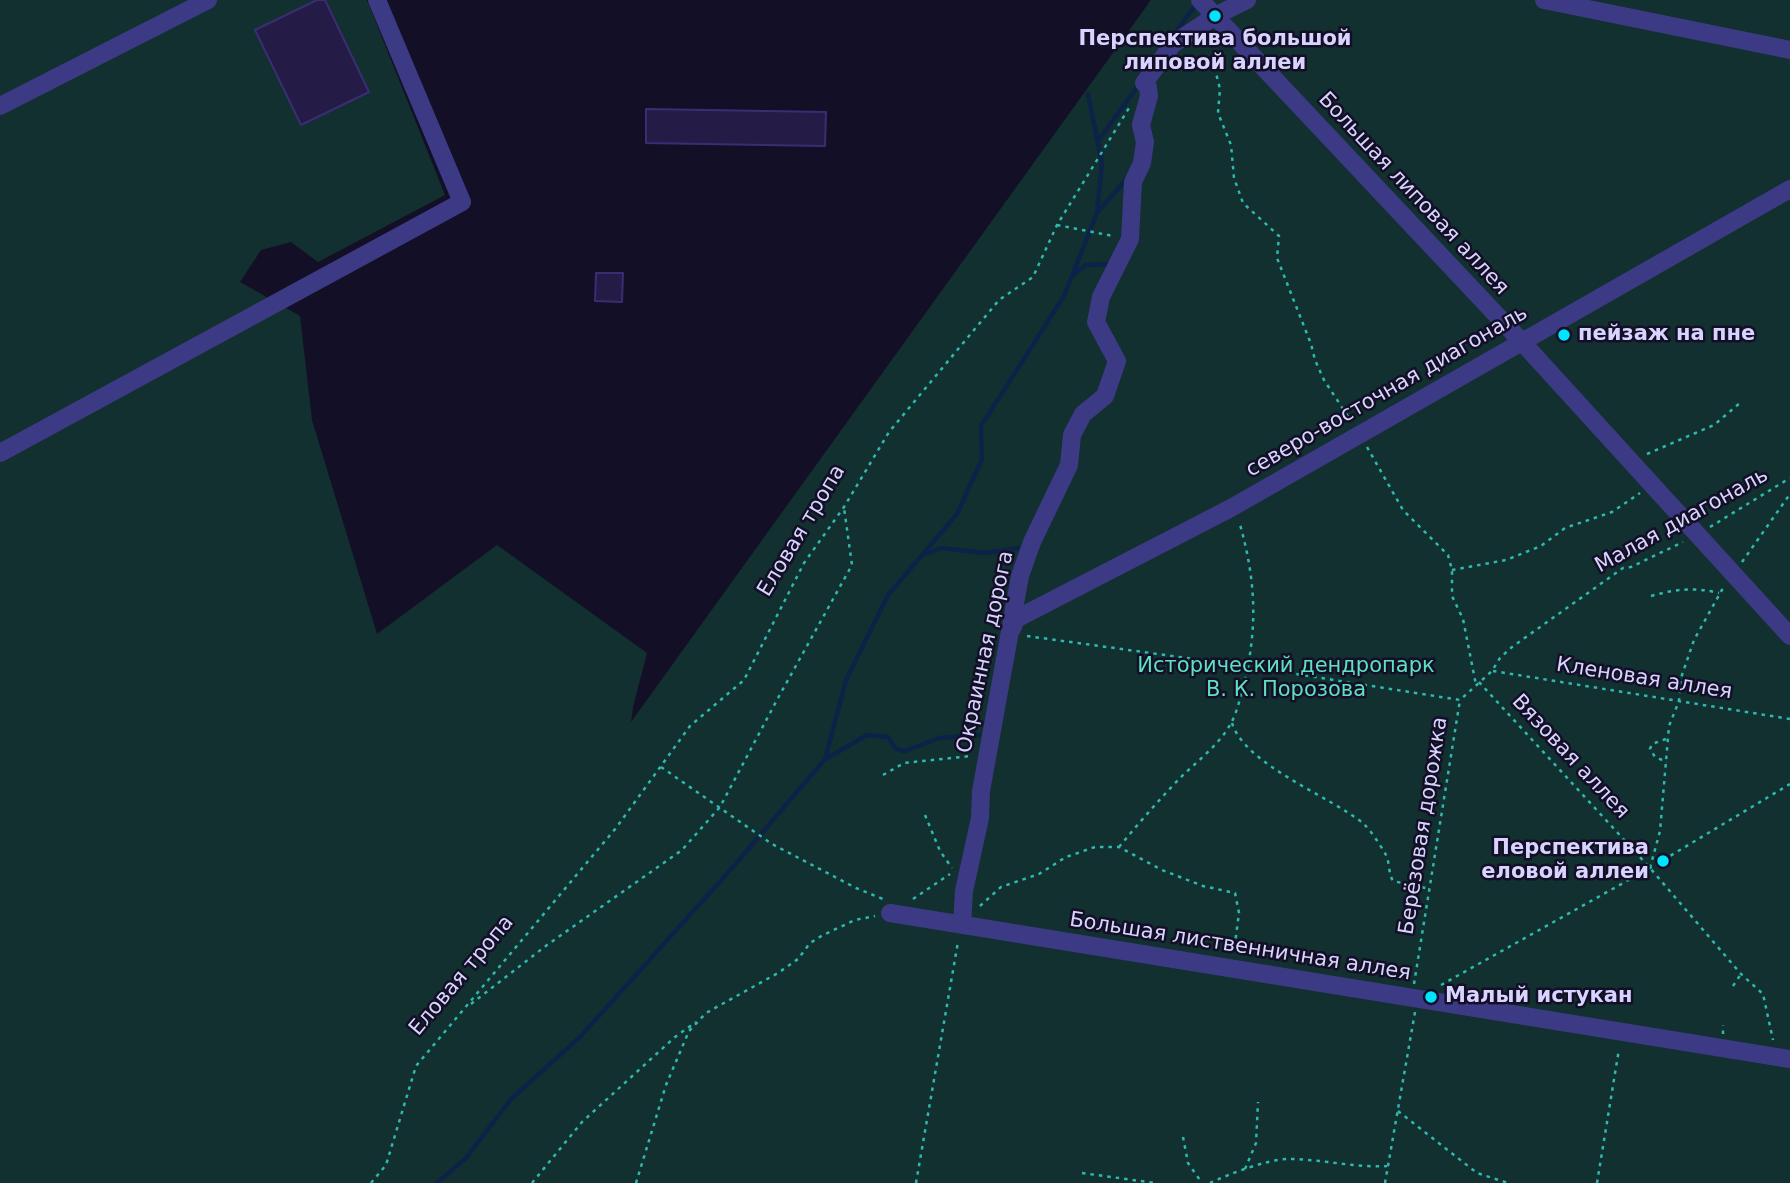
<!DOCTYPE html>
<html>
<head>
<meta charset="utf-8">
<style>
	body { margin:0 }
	canvas { display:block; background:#130f26 }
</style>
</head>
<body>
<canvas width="1790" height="1183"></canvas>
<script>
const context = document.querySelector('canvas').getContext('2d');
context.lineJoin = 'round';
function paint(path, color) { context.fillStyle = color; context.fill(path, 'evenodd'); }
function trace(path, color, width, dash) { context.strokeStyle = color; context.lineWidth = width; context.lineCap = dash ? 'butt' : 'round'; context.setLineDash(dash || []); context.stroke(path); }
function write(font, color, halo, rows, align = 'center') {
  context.font = font + ' "DejaVu Sans",sans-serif'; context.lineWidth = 5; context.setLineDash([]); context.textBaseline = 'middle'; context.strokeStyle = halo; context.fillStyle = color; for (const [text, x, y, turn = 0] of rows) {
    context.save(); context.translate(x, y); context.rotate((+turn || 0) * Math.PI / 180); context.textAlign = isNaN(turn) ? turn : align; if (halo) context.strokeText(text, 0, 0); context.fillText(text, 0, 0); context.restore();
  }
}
paint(new Path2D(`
	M 0,0 L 367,0 L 445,195 L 318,262 L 291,242 L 261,250 L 240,282 L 300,316 L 312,420 L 377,634 L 497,545 L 647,653 L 633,707 L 631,722 L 1151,0 L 1790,0 L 1790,1183 L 0,1183 Z`), '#12302f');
trace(new Path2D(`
	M 1175,33 L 1197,3
	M 1098,141 L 1140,83
	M 1097,213 L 1128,177
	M 1073,275 L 1086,265 L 1110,264
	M 925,554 L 941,548 L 985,553 L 1020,548
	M 826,759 L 867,735 L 888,737 L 896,749 L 905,751 L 939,738 L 979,735
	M 437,1183 L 466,1158 L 511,1099 L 580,1037 L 733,867 L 825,759 L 846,680 L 888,595 L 957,514 L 982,459 L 981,426 L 1064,296 L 1097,213 L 1102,163 L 1088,94`), '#0c2248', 4.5);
const building = new Path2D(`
	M 317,0 L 325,0 L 369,92 L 301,125 L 255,30 Z
	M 646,109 L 826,112 L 825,146 L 646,143 Z
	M 596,273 L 623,273 L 622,302 L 595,301 Z`);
paint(building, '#241b47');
trace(building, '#3b2d73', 2);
trace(new Path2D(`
	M 1219,43 L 1213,61 L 1220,89 L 1218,113 L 1231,145 L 1234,178 L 1243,203 L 1279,236 L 1277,258 L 1311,344 L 1315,360 L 1324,380 L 1351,421
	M 1057,225 L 1113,236
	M 1367,447 L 1403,510 L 1448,555 L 1452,570 L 1452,596 L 1463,619 L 1476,685
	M 1647,454 L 1714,425 L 1741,402
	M 1710,527 L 1790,478
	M 1742,562 L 1790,494
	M 1452,570 L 1506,560 L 1541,546 L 1565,528 L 1612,512 L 1640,493
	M 1651,596 C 1675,589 1695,587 1719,593
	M 1027,636 L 1252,667 L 1460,700 L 1492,671 L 1500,658 L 1512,647 L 1623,568 L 1631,567 L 1683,542
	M 1493,671 L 1790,719
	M 1479,682 L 1650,868 L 1741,974 L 1763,994 L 1773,1040
	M 1232,723 C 1245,765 1330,796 1364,824 C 1371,831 1381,846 1386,855 C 1390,863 1388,873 1393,881 L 1430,889
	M 1666,739 L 1652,744 L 1650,749 L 1655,757 L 1667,762
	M 661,767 L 772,844 L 856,888 L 883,899
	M 883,775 L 904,763 L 971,756
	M 925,815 L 940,851 L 952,868
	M 1119,847 C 1138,824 1158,801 1179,779 C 1196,762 1218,746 1230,725 C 1237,713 1240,698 1244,685 C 1258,625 1256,580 1239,521
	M 1650,868 L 1660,831 L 1669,726 L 1679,701 L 1681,678 L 1694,640 L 1723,588
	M 913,899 L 950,874
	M 980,906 L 1001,887 L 1039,874 L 1066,857 L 1095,847 L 1119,847 L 1162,870 L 1203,886 L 1235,893 L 1239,913 L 1234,951
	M 1414,984 L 1460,700
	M 1441,985 L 1650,868 L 1790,784
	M 1733,986 L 1741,974
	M 471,1004 L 547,945 L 682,850 L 720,807 L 778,698 L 852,565 L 844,508
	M 1723,1034 L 1723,1025
	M 1398,1111 L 1477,1173 L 1508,1183
	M 1183,1137 L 1188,1163 L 1202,1183
	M 1245,1169 L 1256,1143 L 1258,1102
	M 1082,1173 L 1155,1183
	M 371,1183 L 386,1165 L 416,1066 L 616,828 L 690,726 L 744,680 L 804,563 L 844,507 L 889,432 L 999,300 L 1033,277 L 1057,225 L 1129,108
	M 532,1183 L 582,1122 L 675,1037 L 696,1022
	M 636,1183 L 666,1085 L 689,1031 L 706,1013 L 778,973 L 798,959 L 810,943 L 823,935 L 855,920 L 875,916
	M 916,1183 L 958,942
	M 1210,1183 C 1229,1174 1268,1159 1288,1159 C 1322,1159 1354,1168 1387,1166
	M 1385,1183 L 1415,1012
	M 1597,1183 L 1619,1049`), '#2fb8b0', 2.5, [3.5, 5]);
trace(new Path2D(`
	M 1200,0 L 1522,342 L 1790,636
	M 1544,0 L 1790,50
	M 0,106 L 208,0
	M 0,453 L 462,202 L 377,0
	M 1012,629 L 1016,619 L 1231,508 L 1790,189
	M 890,913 L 1790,1059
	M 962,925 L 964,891 L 980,818 L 981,791 L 1020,576 L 1032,542 L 1069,465 L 1072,435 L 1083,414 L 1105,396 L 1117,361 L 1096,322 L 1101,297 L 1130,239 L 1133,182 L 1142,163 L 1145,142 L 1141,125 L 1149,96 L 1148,87 L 1144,83 L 1173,44 L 1215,16 L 1247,0`), '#3d3a85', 18);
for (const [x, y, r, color] of [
	[1215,16,7,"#00e5ff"],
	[1564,335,7,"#00e5ff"],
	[1663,861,7,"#00e5ff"],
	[1431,997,7,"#00e5ff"]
]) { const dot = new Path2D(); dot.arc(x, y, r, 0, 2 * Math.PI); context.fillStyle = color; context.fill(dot); trace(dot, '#130f26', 2.5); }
write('bold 21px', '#d9d4ff', '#130f26', [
	["Перспектива большой",1215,40,"center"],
	["липовой аллеи",1215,64,"center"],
	["пейзаж на пне",1578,335],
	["Перспектива",1649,849,"right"],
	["еловой аллеи",1649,873,"right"],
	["Малый истукан",1445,997]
], 'left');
write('21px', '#d9d4ff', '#130f26', [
	["Большая липовая аллея",1413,194,47],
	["северо-восточная диагональ",1387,392,-30],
	["Малая диагональ",1682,521,-29],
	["Еловая тропа",802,531,-59],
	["Окраинная дорога",986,652,-78],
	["Кленовая аллея",1644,679,9],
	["Вязовая аллея",1570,757,47],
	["Берёзовая дорожка",1424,826,-81],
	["Большая лиственничная аллея",1240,947,9],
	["Еловая тропа",462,976,-50]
]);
write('21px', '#5fe0c0', '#130f26', [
	["Исторический дендропарк",1286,667],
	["В. К. Порозова",1286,691]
]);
</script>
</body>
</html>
